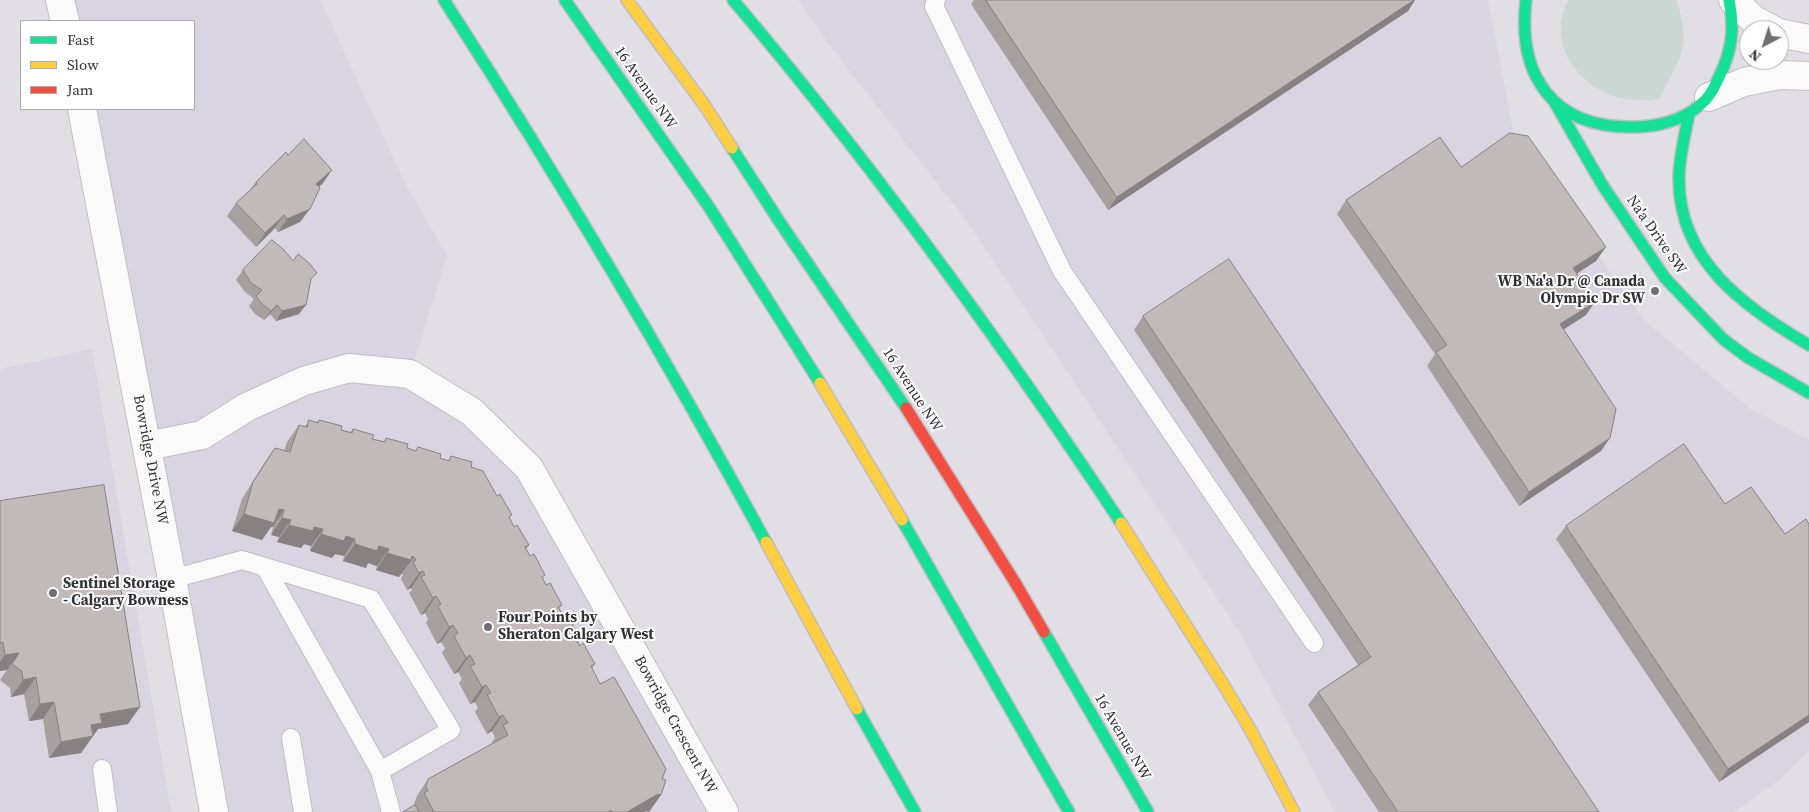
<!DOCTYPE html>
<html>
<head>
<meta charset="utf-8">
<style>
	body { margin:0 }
	#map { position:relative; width:1809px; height:812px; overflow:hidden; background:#e1dee5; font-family:"Source Serif 4",serif }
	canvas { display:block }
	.legend { position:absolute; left:20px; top:20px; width:175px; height:90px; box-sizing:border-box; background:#fff; border:1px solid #adadaf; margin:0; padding:6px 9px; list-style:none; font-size:15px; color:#333136 }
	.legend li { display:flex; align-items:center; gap:10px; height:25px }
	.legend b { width:25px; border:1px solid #adadaf }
	.north { position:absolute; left:1739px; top:20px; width:50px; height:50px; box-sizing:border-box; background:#fff; border:1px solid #adadaf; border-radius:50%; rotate:220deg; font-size:14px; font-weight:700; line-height:20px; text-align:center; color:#333136 }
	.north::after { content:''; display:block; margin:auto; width:18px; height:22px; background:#706e73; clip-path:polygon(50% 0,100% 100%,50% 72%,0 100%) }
</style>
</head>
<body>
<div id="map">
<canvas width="1809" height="812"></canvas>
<ul class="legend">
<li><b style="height:6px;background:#16e098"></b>Fast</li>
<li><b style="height:6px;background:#ffcf43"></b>Slow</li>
<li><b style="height:6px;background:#f24e42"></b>Jam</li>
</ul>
<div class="north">N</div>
</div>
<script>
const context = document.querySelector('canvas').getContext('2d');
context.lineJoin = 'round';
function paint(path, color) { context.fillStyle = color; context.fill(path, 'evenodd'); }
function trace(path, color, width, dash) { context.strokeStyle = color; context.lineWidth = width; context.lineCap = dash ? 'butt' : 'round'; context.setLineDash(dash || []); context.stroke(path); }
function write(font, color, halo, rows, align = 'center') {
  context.font = font + ' "Source Serif 4",serif'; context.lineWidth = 4; context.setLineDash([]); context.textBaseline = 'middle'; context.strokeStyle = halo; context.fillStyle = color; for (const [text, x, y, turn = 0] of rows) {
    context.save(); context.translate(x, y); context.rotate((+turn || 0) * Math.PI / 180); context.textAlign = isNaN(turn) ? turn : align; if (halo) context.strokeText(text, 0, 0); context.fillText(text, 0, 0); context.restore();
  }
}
paint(new Path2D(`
	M 60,0 L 320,0 L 406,185 L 447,256 L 410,374 L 529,468 L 723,812 L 214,812 L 82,109 L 194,109 L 194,21 L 65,21 Z
	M 798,0 L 1488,0 L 1514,135 L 1644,320 L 1751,409 L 1809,440 L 1809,750 L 1777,782 L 1734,812 L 1335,812 L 1241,634 L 969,224 L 830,46 Z
	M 92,349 L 171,812 L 0,812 L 0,369 Z`), '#dad3e1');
paint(new Path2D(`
	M 1568,0 L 1676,0 C 1682,16 1687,37 1681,54 C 1676,69 1666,85 1659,99 C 1644,101 1630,101 1616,97 C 1575,84 1547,41 1568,0 Z`), '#cad7d2');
const lane = new Path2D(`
	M 936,0 L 934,6 L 1062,271 L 1314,643
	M 172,579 L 242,560 L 371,599 L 451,730 L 380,771 L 265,567
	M 291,738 L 303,812
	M 102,769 L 108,812
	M 380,771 L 391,812`);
const street = new Path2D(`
	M 60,0 L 65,21
	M 1733,0 L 1754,20 L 1773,30
	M 1779,33 L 1809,39
	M 1709,97 L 1744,82 L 1780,75 L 1809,76
	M 82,109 L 172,579 L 214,812
	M 147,446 L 202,435 L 247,407 L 304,381 L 349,368 L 410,374 L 472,412 L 529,468 L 724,812`);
const fast = new Path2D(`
	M 444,0 C 558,177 666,358 766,542
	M 565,0 L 709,207 L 820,383
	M 733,0 C 874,166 1001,342 1121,523
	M 1526,0 C 1517,76 1553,128 1633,127 C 1656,127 1682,121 1700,105 C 1710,97 1714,88 1719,77 C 1732,51 1735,28 1729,0
	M 1555,103 L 1603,186 L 1665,278 L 1723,339 L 1747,357 L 1809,393
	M 1689,114 C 1685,135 1679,157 1679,178 C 1678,260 1745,308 1809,345
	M 732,148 L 781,224 L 906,408
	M 902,520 L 1069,812
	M 1044,632 L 1148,812
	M 857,709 L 915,812`);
const slow = new Path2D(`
	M 627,0 L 705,106 L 732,148
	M 820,383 L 902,520
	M 1121,523 L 1223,684 L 1250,729 L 1294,812
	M 766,542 L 857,709`);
const jam = new Path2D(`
	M 906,408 L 1016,584 L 1044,632`);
trace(lane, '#bfbdc2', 20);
trace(street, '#bfbdc2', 30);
trace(fast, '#bfbdc2', 14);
trace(slow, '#bfbdc2', 14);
trace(jam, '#bfbdc2', 14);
trace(lane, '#fafafb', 18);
trace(street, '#fafafb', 28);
trace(fast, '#16e098', 11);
trace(slow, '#ffcf43', 11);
trace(jam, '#f24e42', 11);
paint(new Path2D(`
	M 974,0 L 1415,0 L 1408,11 L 1108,210 L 971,4 Z
	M 288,155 L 323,183 L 319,187 L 300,222 L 278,232 L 275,228 L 256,247 L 227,216 L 236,203 L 248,192 L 256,182 Z
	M 1346,200 L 1596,261 L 1577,273 L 1586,315 L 1563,330 L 1601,451 L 1519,506 L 1427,366 L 1435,354 L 1337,214 Z
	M 243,270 L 310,283 L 299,314 L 276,321 L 270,314 L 264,320 L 255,314 L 249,306 L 254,299 L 245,292 L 236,280 Z
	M 1143,316 L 1599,812 L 1379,812 L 1308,705 L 1318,692 L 1358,665 L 1134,330 Z
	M 309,420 L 317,422 L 319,420 L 341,430 L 350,432 L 353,429 L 372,439 L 384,442 L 386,438 L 407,448 L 415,451 L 418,447 L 440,458 L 448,461 L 451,456 L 471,467 L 510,519 L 514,527 L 529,545 L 526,549 L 546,585 L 562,605 L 559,608 L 563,615 L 578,634 L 575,637 L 580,646 L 595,664 L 592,668 L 649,812 L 646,811 L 644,812 L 403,812 L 415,806 L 414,804 L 417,796 L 428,779 L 492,744 L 492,742 L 495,738 L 492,731 L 487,734 L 475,712 L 478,708 L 475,702 L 470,704 L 459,683 L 462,679 L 458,672 L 454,674 L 442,653 L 445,648 L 441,642 L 437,644 L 426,623 L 428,619 L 425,613 L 421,615 L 409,593 L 412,590 L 411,588 L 407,590 L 401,579 L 403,575 L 402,574 L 402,573 L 399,577 L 376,570 L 377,566 L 368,563 L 366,568 L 343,561 L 344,556 L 335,554 L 332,558 L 310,551 L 311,546 L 304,544 L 301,548 L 277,542 L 279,537 L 271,535 L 273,527 L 271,527 L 262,540 L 232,531 L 242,499 L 263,465 L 275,448 L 284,451 L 287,442 L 299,425 L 305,427 Z
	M 0,501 L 128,724 L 98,729 L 81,753 L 49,758 L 43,719 L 29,721 L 24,694 L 11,697 L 10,688 L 0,680 L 7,670 L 0,671 Z
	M 1566,526 L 1809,722 L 1719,782 L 1556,539 Z`), '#a6a09e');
paint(new Path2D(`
	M 1414,0 L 1415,0 L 1408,11 L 1108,210 L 1117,197 Z
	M 332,170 L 323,183 L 307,197 L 316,184 Z
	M 310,209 L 300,222 L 278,232 L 287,219 Z
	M 284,215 L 275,228 L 256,247 L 265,233 Z
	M 1606,247 L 1596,261 L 1564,282 L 1573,268 Z
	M 1595,302 L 1586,315 L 1550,338 L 1560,324 Z
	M 277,305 L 270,314 L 264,320 L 271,311 Z
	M 306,305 L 299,314 L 276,321 L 282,311 Z
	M 1610,438 L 1601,451 L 1519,506 L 1529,492 Z
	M 279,509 L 284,510 L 273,527 L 271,527 L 262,540 L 232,531 L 244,514 Z
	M 282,518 L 291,520 L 279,537 L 271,535 Z
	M 289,525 L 314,527 L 323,529 L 311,546 L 304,544 L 301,548 L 277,542 Z
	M 321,534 L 346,536 L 355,539 L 344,556 L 335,554 L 332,558 L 310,551 Z
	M 355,544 L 379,546 L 389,549 L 377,566 L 368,563 L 366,568 L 343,561 Z
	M 387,553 L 412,556 L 414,557 L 399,577 L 376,570 Z
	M 423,571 L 411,588 L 407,590 L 419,573 Z
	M 436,596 L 425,613 L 421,615 L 433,598 Z
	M 453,625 L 441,642 L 437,644 L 449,627 Z
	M 19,653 L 7,670 L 0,671 L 0,662 L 5,655 Z
	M 470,655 L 458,672 L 454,674 L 466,658 Z
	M 36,677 L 24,694 L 11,697 L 23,680 Z
	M 486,685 L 475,702 L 470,704 L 482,687 Z
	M 54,702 L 43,719 L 29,721 L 40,704 Z
	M 140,707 L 128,724 L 98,729 L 81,753 L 49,758 L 61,742 L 100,714 Z
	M 503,715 L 492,731 L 487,734 L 499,717 Z
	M 1809,715 L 1809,722 L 1719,782 L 1728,769 Z
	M 658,794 L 661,795 L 649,812 L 646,811 L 644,812 L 627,812 Z`), '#878281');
const building = new Path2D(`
	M 986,0 L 1414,0 L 1117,197 Z
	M 1510,133 L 1528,136 L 1606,247 L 1573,268 L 1595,302 L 1560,324 L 1616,409 L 1610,438 L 1529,492 L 1436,352 L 1447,345 L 1346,200 L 1440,137 L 1461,167 Z
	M 304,139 L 332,170 L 316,184 L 320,188 L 310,209 L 287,219 L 284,215 L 265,233 L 236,203 L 257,184 L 256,182 L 286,152 L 288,155 Z
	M 272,240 L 284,250 L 293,261 L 298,254 L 308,262 L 317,273 L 311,279 L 306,305 L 282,311 L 277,305 L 271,311 L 262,304 L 256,296 L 262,290 L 251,283 L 243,270 Z
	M 1229,259 L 1599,812 L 1398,812 L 1318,692 L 1371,657 L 1143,316 Z
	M 309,420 L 318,423 L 319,420 L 342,426 L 341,430 L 352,433 L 353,429 L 374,435 L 372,439 L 385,442 L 386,438 L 408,444 L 407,448 L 416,451 L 418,447 L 441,454 L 440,458 L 449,461 L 451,456 L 472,462 L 471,467 L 483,471 L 497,496 L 500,494 L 512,515 L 509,517 L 514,527 L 517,525 L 529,545 L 525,547 L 530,556 L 534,554 L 545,575 L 542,577 L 546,585 L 550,583 L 562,605 L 558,607 L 563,615 L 566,613 L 578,634 L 574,636 L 580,646 L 583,643 L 595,664 L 591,666 L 600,684 L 614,677 L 666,769 L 662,779 L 666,780 L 661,795 L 658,794 L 627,812 L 612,812 L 611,810 L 608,812 L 434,812 L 424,793 L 428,791 L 426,787 L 428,779 L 508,735 L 503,725 L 508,723 L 503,715 L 499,717 L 487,695 L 491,693 L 486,685 L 482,687 L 470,666 L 475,664 L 470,655 L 466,658 L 454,636 L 458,633 L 453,625 L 449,627 L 438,606 L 441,604 L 436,596 L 433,598 L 421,577 L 425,575 L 423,571 L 419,573 L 413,562 L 416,560 L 414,557 L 412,556 L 411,560 L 387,553 L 389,549 L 379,546 L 377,551 L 355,544 L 355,539 L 346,536 L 344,541 L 321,534 L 323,529 L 314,527 L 313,531 L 289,525 L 291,520 L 282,518 L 284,510 L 279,509 L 274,523 L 244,514 L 253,482 L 275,448 L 290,452 L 299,425 L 307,427 Z
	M 1684,444 L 1725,504 L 1751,487 L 1785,534 L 1806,519 L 1809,524 L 1809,715 L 1728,769 L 1566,526 Z
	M 104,485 L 140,707 L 100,714 L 102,723 L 91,725 L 93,736 L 61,742 L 54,702 L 40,704 L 36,677 L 23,680 L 22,671 L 12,664 L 19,653 L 5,655 L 3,642 L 0,643 L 0,501 Z
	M 415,805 L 419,812 L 403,812 Z`);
paint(building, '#c1bab8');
trace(building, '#878281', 1);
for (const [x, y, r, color] of [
	[1655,291,5,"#706e73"],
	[53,593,5,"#706e73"],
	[488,627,5,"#706e73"]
]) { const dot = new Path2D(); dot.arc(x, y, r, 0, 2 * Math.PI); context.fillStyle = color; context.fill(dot); trace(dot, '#fff', 2); }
write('15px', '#333136', '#fff', [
	["16 Avenue NW",645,88,55],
	["Na'a Drive SW",1656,235,55],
	["16 Avenue NW",912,390,57],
	["Bowridge Drive NW",150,460,79],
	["Bowridge Crescent NW",675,725,61],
	["16 Avenue NW",1122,737,60]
]);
write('bold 15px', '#333136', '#fff', [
	["WB Na'a Dr @ Canada",1645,282,"right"],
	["Olympic Dr SW",1645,299,"right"],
	["Sentinel Storage",63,584],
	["- Calgary Bowness",63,601],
	["Four Points by",498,618],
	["Sheraton Calgary West",498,635]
], 'left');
</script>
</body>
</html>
